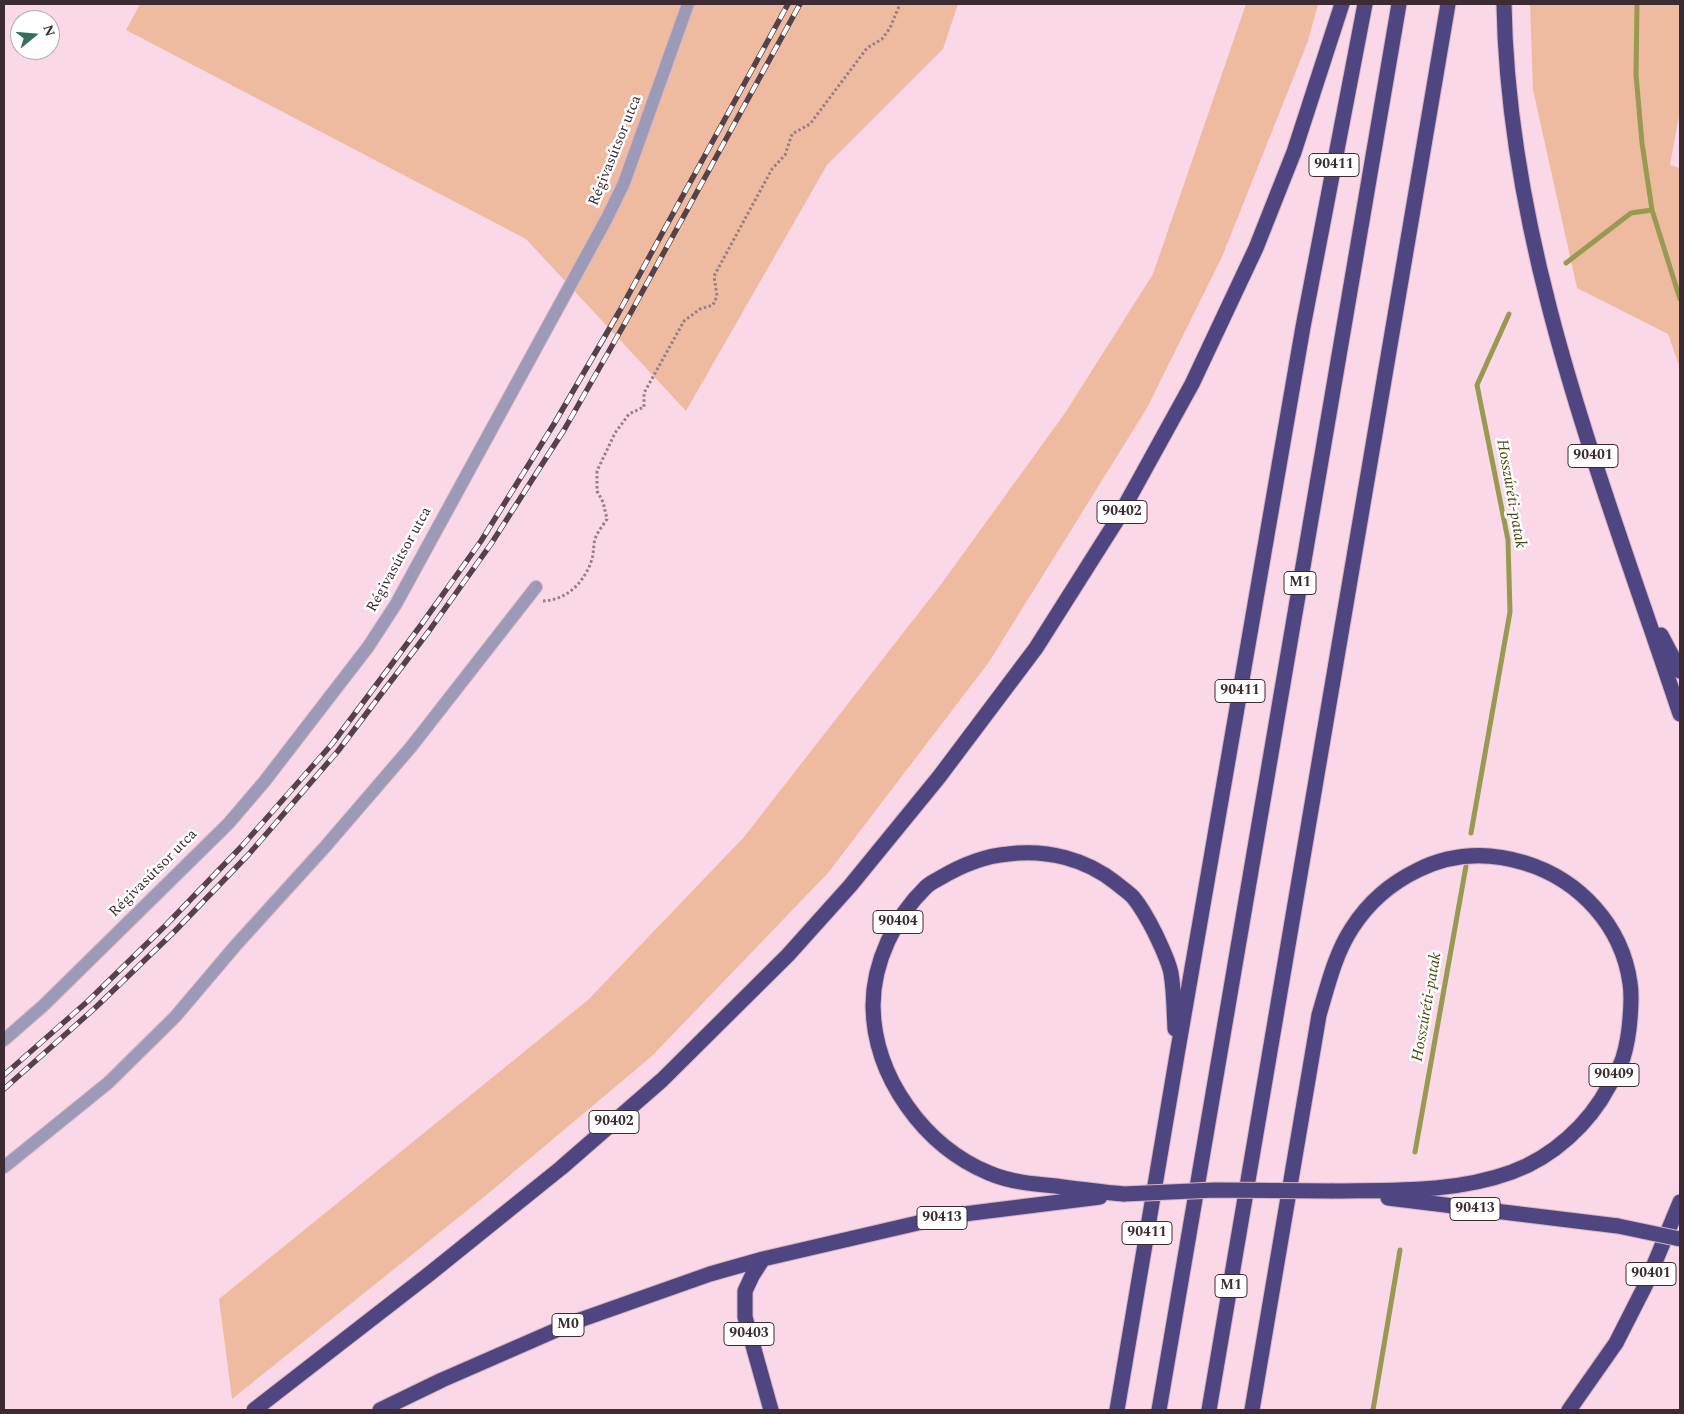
<!DOCTYPE html>
<html>
<head>
<meta charset="utf-8">
<style>
	body { margin:0 }
	#map { position:relative; width:1684px; height:1414px; overflow:hidden; background:#fbd8e7; font-family:Spectral,serif }
	canvas { display:block }
	.frame { position:absolute; inset:0; border:5px solid #3c2b33; pointer-events:none }
	.north { position:absolute; left:10px; top:10px; width:50px; height:50px; box-sizing:border-box; background:#fff; border:1px solid #b1aaad; border-radius:50%; rotate:73deg; font-size:14px; font-weight:700; line-height:20px; text-align:center; color:#3c2b33 }
	.north::after { content:''; display:block; margin:auto; width:18px; height:22px; background:#33705c; clip-path:polygon(50% 0,100% 100%,50% 72%,0 100%) }
</style>
</head>
<body>
<div id="map">
<canvas width="1684" height="1414"></canvas>
<div class="frame"></div>
<div class="north">N</div>
</div>
<script>
const context = document.querySelector('canvas').getContext('2d');
context.lineJoin = 'round';
function paint(path, color) { context.fillStyle = color; context.fill(path, 'evenodd'); }
function trace(path, color, width, dash) { context.strokeStyle = color; context.lineWidth = width; context.lineCap = dash ? 'butt' : 'round'; context.setLineDash(dash || []); context.stroke(path); }
function write(font, color, halo, rows, align = 'center') {
  context.font = font + ' Spectral,serif'; context.lineWidth = 5; context.setLineDash([]); context.textBaseline = 'middle'; context.strokeStyle = halo; context.fillStyle = color; for (const [text, x, y, turn = 0] of rows) {
    context.save(); context.translate(x, y); context.rotate((+turn || 0) * Math.PI / 180); context.textAlign = isNaN(turn) ? turn : align; if (halo) context.strokeText(text, 0, 0); context.fillText(text, 0, 0); context.restore();
  }
}
paint(new Path2D(`
	M 140,4 L 958,4 L 943,49 L 827,165 L 686,411 L 526,239 L 126,30 Z
	M 1246,4 L 1318,4 L 1308,41 L 1222,257 L 1147,408 L 989,662 L 828,873 L 652,1056 L 484,1197 L 232,1399 L 219,1299 L 588,1000 L 744,837 L 942,583 L 1065,413 L 1153,274 Z
	M 1530,4 L 1679,4 L 1680,8 L 1680,110 L 1670,165 L 1680,168 L 1680,368 L 1668,334 L 1577,288 L 1533,90 Z`), '#efbba0');
trace(new Path2D(`
	M 1637,4 L 1636,75 L 1642,143 L 1652,210 L 1680,299
	M 1566,263 L 1631,213 L 1652,210
	M 1471,833 L 1510,612 L 1508,540 L 1477,385 L 1509,314
	M 1415,1152 L 1466,866
	M 1373,1410 L 1400,1250`), '#999a51', 5);
const minor = new Path2D(`
	M 4,1040 L 44,1005 L 228,824 L 264,782 L 368,647 L 396,604 L 607,218 L 624,183 L 688,4
	M 4,1167 L 108,1083 L 175,1017 L 236,945 L 325,847 L 411,747 L 536,587`);
const highway = new Path2D(`
	M 1504,4 C 1508,249 1604,485 1680,714
	M 1661,635 L 1680,671
	M 1124,1194 C 1101,1192 1078,1189 1056,1186 C 1033,1184 1010,1182 989,1173 C 924,1146 874,1077 873,1006 C 873,962 895,917 926,887 C 930,883 935,881 940,878 C 962,865 983,856 1008,854 C 1047,849 1086,859 1116,883 C 1122,888 1128,892 1133,897 C 1142,908 1149,921 1155,933 C 1161,946 1168,959 1171,973 C 1174,991 1174,1010 1175,1029
	M 1388,1198 L 1618,1226
	M 763,1259 L 752,1276 L 745,1291 L 745,1317 L 771,1410
	M 254,1410 L 428,1275 L 561,1168 L 662,1080 L 788,955 L 850,886 L 939,777 L 1036,648 L 1117,520 L 1192,384 L 1256,248 L 1294,152 L 1342,4
	M 380,1410 L 442,1380 L 577,1321 L 710,1274 L 763,1259 L 948,1216 L 1100,1197
	M 1117,1410 L 1177,1055 L 1303,327 L 1365,4
	M 1159,1410 L 1399,4
	M 1209,1410 L 1448,4
	M 1252,1410 L 1319,1015 C 1328,985 1335,954 1352,928 C 1368,903 1391,883 1418,870 C 1452,853 1489,852 1525,863 C 1580,880 1622,926 1630,983 C 1632,995 1631,1007 1630,1019 C 1629,1032 1627,1045 1623,1058 C 1620,1067 1614,1077 1609,1086 C 1589,1124 1553,1157 1512,1172 C 1454,1193 1393,1190 1332,1191
	M 1569,1410 L 1616,1343 L 1646,1284 L 1680,1202`);
trace(minor, '#d5b5c3', 14);
trace(highway, '#d5b5c3', 17);
trace(new Path2D(`
	M 543,601 C 566,600 583,584 591,562 C 594,555 593,547 595,539 C 597,533 603,525 607,519 L 603,502 L 597,491 L 597,471 L 615,433 L 629,414 L 644,407 L 644,393 L 684,321 L 700,309 L 713,305 L 717,296 L 714,276 L 772,169 L 785,155 L 792,134 L 810,124 L 867,48 L 882,39 L 890,28 L 900,4`), '#977d89', 3, [2.5, 2.5]);
trace(minor, '#9c9ab7', 12);
trace(highway, '#4f4681', 15);
const rail = new Path2D(`
	M 4,1075 L 88,1001 L 167,924 L 242,846 L 332,744 L 421,625 L 481,541 L 554,424 L 619,312 L 788,4
	M 4,1089 L 95,1008 L 175,931 L 249,854 L 338,751 L 429,631 L 491,544 L 564,430 L 629,316 L 800,4`);
trace(rail, '#54414a', 5.5);
trace(rail, '#fff', 4, [11]);
const highwayBridge = new Path2D(`
	M 1124,1194 L 1215,1190 L 1332,1191
	M 1618,1226 L 1680,1239`);
trace(highwayBridge, '#d5b5c3', 17, []);
trace(highwayBridge, '#4f4681', 15);
for (const [x, y, w] of [
	[1334,165,50],
	[1593,456,50],
	[1122,512,50],
	[1300,583,32],
	[1240,691,50],
	[898,922,50],
	[1614,1075,50],
	[614,1122,50],
	[1475,1209,50],
	[942,1218,50],
	[1147,1233,50],
	[1651,1274,50],
	[1231,1286,32],
	[568,1325,32],
	[749,1334,50]
]) { const box = new Path2D(); box.roundRect(x - w / 2, y - 11.5, w, 23, 4); context.fillStyle = '#fff'; context.fill(box); trace(box, '#3c2b33', 1); }
write('bold 14px', '#3c2b33', null, [
	["90411",1334,165],
	["90401",1593,456],
	["90402",1122,512],
	["M1",1300,583],
	["90411",1240,691],
	["90404",898,922],
	["90409",1614,1075],
	["90402",614,1122],
	["90413",1475,1209],
	["90413",942,1218],
	["90411",1147,1233],
	["90401",1651,1274],
	["M1",1231,1286],
	["M0",568,1325],
	["90403",749,1334]
]);
write('15px', '#3c2b33', '#fff', [
	["Régivasútsor utca",616,151,-68],
	["Régivasútsor utca",400,560,-61],
	["Régivasútsor utca",154,874,-45]
]);
write('italic 16px', '#494910', '#fff', [
	["Hosszúréti-patak",1510,494,80],
	["Hosszúréti-patak",1428,1007,-80]
]);
</script>
</body>
</html>
